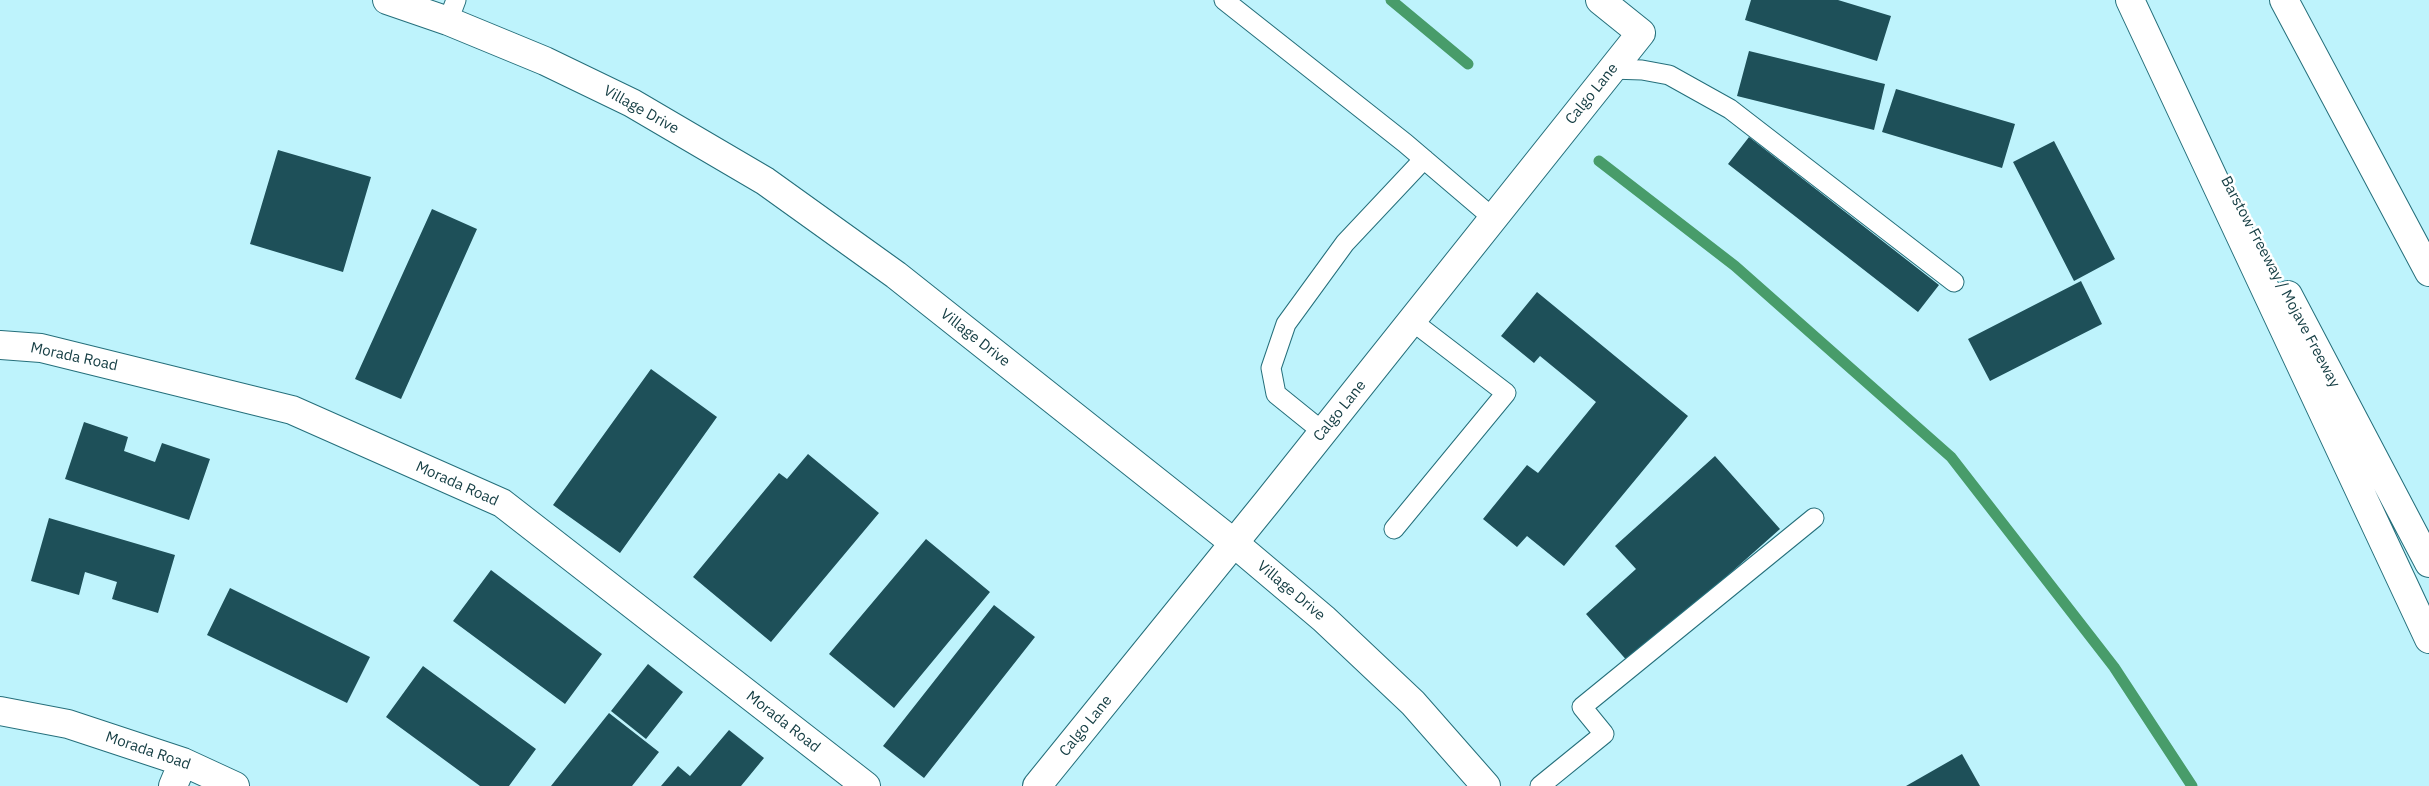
<!DOCTYPE html>
<html>
<head>
<meta charset="utf-8">
<style>
	body { margin:0 }
	canvas { display:block; background:#bef3fc }
</style>
</head>
<body>
<canvas width="2429" height="786"></canvas>
<script>
const context = document.querySelector('canvas').getContext('2d');
context.lineJoin = 'round';
function trace(path, color, width, dash) { context.strokeStyle = color; context.lineWidth = width; context.lineCap = dash ? 'butt' : 'round'; context.setLineDash(dash || []); context.stroke(path); }
function paint(path, color) { context.fillStyle = color; context.fill(path, 'evenodd'); }
function write(font, color, halo, rows, align = 'center') {
  context.font = font + ' "IBM Plex Sans",sans-serif'; context.lineWidth = 5; context.setLineDash([]); context.textBaseline = 'middle'; context.strokeStyle = halo; context.fillStyle = color; for (const [text, x, y, turn = 0] of rows) {
    context.save(); context.translate(x, y); context.rotate((+turn || 0) * Math.PI / 180); context.textAlign = isNaN(turn) ? turn : align; if (halo) context.strokeText(text, 0, 0); context.fillText(text, 0, 0); context.restore();
  }
}
trace(new Path2D(`
	M 1391,0 L 1468,64
	M 1599,161 L 1735,266 L 1951,457 L 2114,667 L 2192,786`), '#489c6a', 11);
paint(new Path2D(`
	M 1751,0 L 1838,0 L 1891,16 L 1877,61 L 1745,20 Z
	M 1749,51 L 1885,84 L 1874,130 L 1737,96 Z
	M 1896,89 L 2015,124 L 2002,168 L 1882,132 Z
	M 1749,137 L 1939,285 L 1918,312 L 1728,164 Z
	M 2054,141 L 2115,259 L 2074,281 L 2013,162 Z
	M 278,150 L 371,177 L 343,272 L 250,244 Z
	M 432,209 L 477,229 L 401,399 L 355,379 Z
	M 2081,281 L 2102,324 L 1990,381 L 1968,339 Z
	M 1537,292 L 1688,416 L 1564,566 L 1527,536 L 1517,547 L 1483,519 L 1527,465 L 1538,473 L 1596,402 L 1540,356 L 1534,363 L 1501,336 Z
	M 651,369 L 717,417 L 620,553 L 553,505 Z
	M 84,422 L 128,437 L 124,451 L 155,462 L 162,443 L 210,459 L 189,520 L 65,479 Z
	M 808,454 L 879,513 L 771,642 L 693,577 L 779,473 L 787,479 Z
	M 1715,456 L 1780,529 L 1629,663 L 1586,614 L 1636,569 L 1615,546 Z
	M 49,518 L 175,555 L 158,613 L 112,599 L 117,582 L 85,572 L 79,595 L 31,581 Z
	M 926,539 L 990,592 L 894,708 L 829,654 Z
	M 491,570 L 602,654 L 565,704 L 453,621 Z
	M 230,588 L 370,657 L 347,703 L 207,635 Z
	M 994,605 L 1035,637 L 924,778 L 883,746 Z
	M 648,664 L 683,692 L 646,739 L 611,711 Z
	M 423,666 L 536,749 L 509,786 L 480,786 L 386,717 Z
	M 609,713 L 659,752 L 632,786 L 551,786 Z
	M 729,730 L 764,758 L 741,786 L 661,786 L 678,766 L 690,776 Z
	M 1962,754 L 1980,786 L 1906,786 Z`), '#1e5059');
const service = new Path2D(`
	M 1224,0 L 1405,143 L 1493,218
	M 448,21 L 456,0
	M 1611,69 L 1642,70 L 1669,75 L 1730,109 L 1954,282
	M 1323,432 L 1276,394 L 1271,368 L 1286,324 L 1345,243 L 1424,159
	M 1394,529 L 1506,393 L 1412,321
	M 1540,786 L 1604,734 L 1582,707 L 1814,518`);
const minor = new Path2D(`
	M 0,345 L 41,348 L 292,410 L 502,503 L 866,786
	M 0,711 L 68,724 L 183,762 L 235,786
	M 173,786 L 183,762
	M 1037,786 L 1268,501 L 1641,33 L 1600,0`);
const secondary = new Path2D(`
	M 387,0 L 448,21 L 545,61 L 632,103 L 765,181 L 896,275 L 1234,543 L 1324,619 L 1413,703 L 1486,786`);
const motorway = new Path2D(`
	M 2130,0 L 2429,639
	M 2284,0 L 2429,272
	M 2288,295 L 2429,563`);
trace(service, '#256f7b', 21);
trace(minor, '#256f7b', 30);
trace(secondary, '#256f7b', 30);
trace(motorway, '#256f7b', 30);
trace(service, '#fff', 19);
trace(minor, '#fff', 28);
trace(secondary, '#fff', 28);
trace(motorway, '#fff', 28);
write('15px', '#184046', '#fff', [
	["Calgo Lane",1592,94,-51],
	["Village Drive",641,110,29],
	["Barstow Freeway / Mojave Freeway",2280,282,62],
	["Village Drive",975,338,38],
	["Morada Road",74,357,12],
	["Calgo Lane",1340,411,-51],
	["Morada Road",457,484,24],
	["Village Drive",1291,591,40],
	["Morada Road",783,722,38],
	["Calgo Lane",1086,726,-51],
	["Morada Road",148,751,19]
]);
</script>
</body>
</html>
